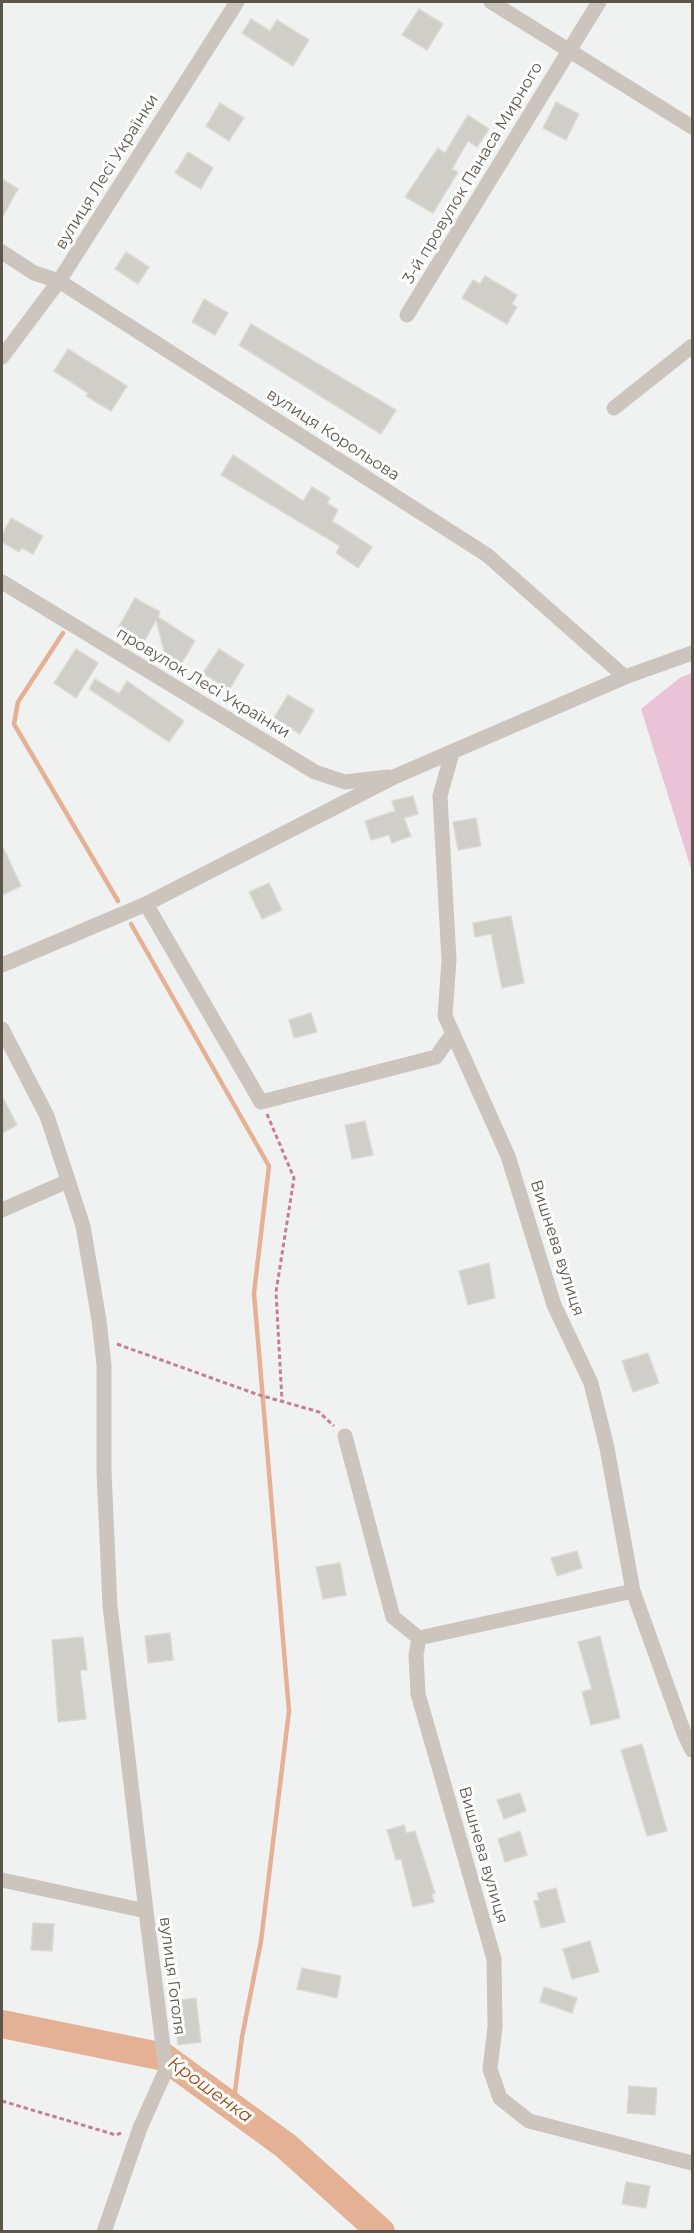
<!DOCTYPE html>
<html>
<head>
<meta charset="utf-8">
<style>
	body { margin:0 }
	#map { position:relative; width:694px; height:2233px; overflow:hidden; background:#f0f2f2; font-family:Montserrat,sans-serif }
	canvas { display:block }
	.frame { position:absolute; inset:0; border:3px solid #5c554a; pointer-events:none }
</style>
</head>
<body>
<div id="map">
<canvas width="694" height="2233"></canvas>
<div class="frame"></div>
</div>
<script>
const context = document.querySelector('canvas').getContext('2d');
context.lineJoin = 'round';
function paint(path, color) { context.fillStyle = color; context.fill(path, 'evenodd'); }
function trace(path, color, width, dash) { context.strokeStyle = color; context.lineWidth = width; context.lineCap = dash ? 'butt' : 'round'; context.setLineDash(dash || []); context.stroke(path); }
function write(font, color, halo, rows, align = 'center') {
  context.font = font + ' Montserrat,sans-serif'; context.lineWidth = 6; context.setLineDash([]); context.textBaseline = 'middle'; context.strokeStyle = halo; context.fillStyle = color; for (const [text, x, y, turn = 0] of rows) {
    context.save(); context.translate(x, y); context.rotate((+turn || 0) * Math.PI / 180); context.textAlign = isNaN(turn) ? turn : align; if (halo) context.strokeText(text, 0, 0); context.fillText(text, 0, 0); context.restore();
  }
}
paint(new Path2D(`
	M 692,673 L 692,872 L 641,709 L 681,677 Z`), '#ebc3d6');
trace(new Path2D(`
	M 63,633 L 18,702 L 14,724 L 118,901
	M 131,924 L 269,1166 L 254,1293 L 289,1711 L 261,1941 L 242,2037 L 233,2107`), '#e4b194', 4.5);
trace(new Path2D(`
	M 2,2024 L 164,2057 L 286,2146 L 381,2232`), '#e4b194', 28);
const building = new Path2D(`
	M 419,9 L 443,24 L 427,50 L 402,35 Z
	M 251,19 L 270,31 L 277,20 L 309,40 L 293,66 L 242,33 Z
	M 556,102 L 579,114 L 566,140 L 543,128 Z
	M 220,103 L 244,118 L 229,141 L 206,126 Z
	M 468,115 L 489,129 L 477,147 L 468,141 L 452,169 L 458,172 L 433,213 L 405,197 L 438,148 L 445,153 Z
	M 188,152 L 213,168 L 201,189 L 175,173 Z
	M 2,179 L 18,189 L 2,218 Z
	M 126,252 L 149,267 L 138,284 L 115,269 Z
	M 485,276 L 517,295 L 512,304 L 517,307 L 507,324 L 462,298 L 473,280 L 480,284 Z
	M 204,299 L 228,313 L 215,335 L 192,322 Z
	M 251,324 L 396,410 L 381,434 L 239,345 Z
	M 68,349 L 127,386 L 111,411 L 86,396 L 88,393 L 54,371 Z
	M 233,455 L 303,501 L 312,487 L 330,498 L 327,503 L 338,510 L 332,521 L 372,547 L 358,568 L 336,553 L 340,546 L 221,475 Z
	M 11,518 L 43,536 L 33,554 L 22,548 L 19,552 L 2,542 L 2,535 Z
	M 135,598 L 160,612 L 158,617 L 195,641 L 181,664 L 165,654 L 156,620 L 144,642 L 118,628 Z
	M 76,649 L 98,663 L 76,698 L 54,683 Z
	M 219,649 L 244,665 L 229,690 L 203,673 Z
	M 95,679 L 119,694 L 127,681 L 184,721 L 169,742 L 89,689 Z
	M 288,695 L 314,710 L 300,734 L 274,718 Z
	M 413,796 L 418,814 L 404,818 L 411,836 L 392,843 L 389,835 L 371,840 L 365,821 L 395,811 L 392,801 Z
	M 476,818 L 481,846 L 458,850 L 453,822 Z
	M 2,845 L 21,886 L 2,895 Z
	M 269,883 L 282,910 L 262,919 L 249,892 Z
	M 511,916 L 524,983 L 502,988 L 491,934 L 475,937 L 473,923 Z
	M 311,1013 L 317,1032 L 294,1038 L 289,1020 Z
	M 2,1096 L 17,1125 L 2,1133 Z
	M 365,1121 L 373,1155 L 352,1159 L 345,1125 Z
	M 489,1263 L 495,1298 L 468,1305 L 459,1271 Z
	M 648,1353 L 659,1383 L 633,1392 L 622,1361 Z
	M 577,1551 L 582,1568 L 557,1576 L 551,1558 Z
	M 340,1563 L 346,1595 L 323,1599 L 316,1567 Z
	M 170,1633 L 173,1660 L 148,1663 L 145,1636 Z
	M 600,1636 L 620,1718 L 591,1725 L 582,1692 L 592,1689 L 578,1642 Z
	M 83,1637 L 87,1670 L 80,1670 L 86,1719 L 58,1722 L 52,1640 Z
	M 642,1744 L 667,1831 L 647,1836 L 621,1750 Z
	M 520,1793 L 526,1811 L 504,1819 L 497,1800 Z
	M 404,1825 L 406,1833 L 415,1831 L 435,1893 L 432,1894 L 434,1902 L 413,1907 L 401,1859 L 396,1860 L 387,1830 Z
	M 520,1831 L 527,1855 L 505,1862 L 498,1839 Z
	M 556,1888 L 565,1922 L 541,1928 L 534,1901 L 539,1900 L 537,1893 Z
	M 33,1923 L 54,1924 L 52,1951 L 31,1950 Z
	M 590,1941 L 599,1972 L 572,1979 L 563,1949 Z
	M 302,1968 L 341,1976 L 337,1998 L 297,1989 Z
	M 544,1987 L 577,1998 L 572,2013 L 540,2002 Z
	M 196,1998 L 201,2042 L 178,2045 L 172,2001 Z
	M 629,2086 L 657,2088 L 655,2115 L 627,2113 Z
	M 626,2182 L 650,2186 L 646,2208 L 622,2204 Z`);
paint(building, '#cfcec8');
trace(building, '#dbdad5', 1.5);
trace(new Path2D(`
	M 267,1114 L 294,1178 L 276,1292 L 282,1401
	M 117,1344 L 256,1394 L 319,1412 L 334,1426
	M 2,2101 L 116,2135 L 121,2133`), '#c67e97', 3, [4.5, 3]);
trace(new Path2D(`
	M 491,2 L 692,127
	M 2,252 L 34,273 L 59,281 L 487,555 L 625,677
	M 407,315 L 599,2
	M 2,357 L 59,281 L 237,2
	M 614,408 L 692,346
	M 2,582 L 315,772 L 345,782 L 388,777
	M 452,753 L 440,796 L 449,960 L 445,1016 L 508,1156 L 554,1305 L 591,1383 L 607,1448 L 633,1591 L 684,1733 L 692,1750
	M 146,904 L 261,1102 L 436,1057 L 453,1033
	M 2,965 L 146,904 L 396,776 L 625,677 L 692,653
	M 2,1029 L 47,1116 L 83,1226 L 99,1320 L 104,1365 L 104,1471 L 110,1606 L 146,1911
	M 2,1210 L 68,1181
	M 345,1436 L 393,1617 L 419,1638 L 416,1655 L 418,1694 L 494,1959 L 495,2027 L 490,2069 L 500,2098 L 529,2121 L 692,2163
	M 419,1638 L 633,1591
	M 2,1880 L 146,1911 L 166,2070 L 140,2128 L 104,2232`), '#cbc5bd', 15);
write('16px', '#5c554a', '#fff', [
	["вулиця Лесі Українки",107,172,-58],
	["3-й провулок Панаса Мирного",473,173,-59],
	["вулиця Корольова",333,435,33],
	["провулок Лесі Українки",203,683,31],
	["Вишнева вулиця",557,1248,72],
	["Вишнева вулиця",483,1855,74],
	["вулиця Гоголя",172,1976,83]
]);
write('italic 18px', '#9f491a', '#fff', [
	["Крошенка",210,2090,36]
]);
</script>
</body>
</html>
